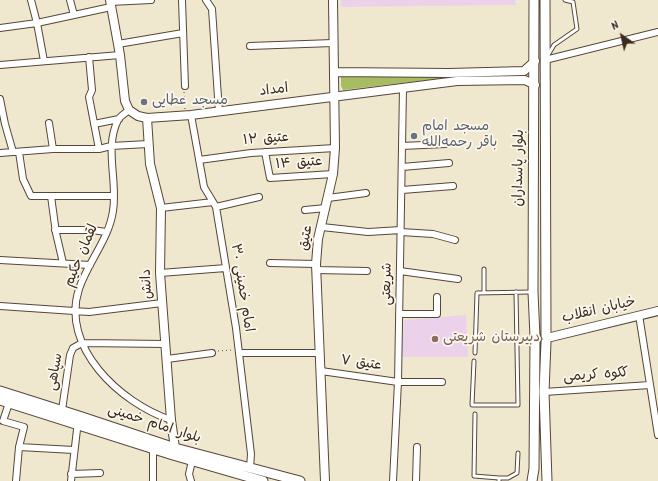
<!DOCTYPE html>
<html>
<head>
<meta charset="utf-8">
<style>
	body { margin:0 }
	#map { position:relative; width:658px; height:481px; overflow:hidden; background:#f0e8ce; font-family:Kalam,sans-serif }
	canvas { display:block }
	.north { position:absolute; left:602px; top:16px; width:40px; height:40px; -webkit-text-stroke:3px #fbf7ec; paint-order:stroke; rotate:326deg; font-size:11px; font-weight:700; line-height:16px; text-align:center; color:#3b2a1e }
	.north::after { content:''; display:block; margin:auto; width:14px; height:18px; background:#3b2a1e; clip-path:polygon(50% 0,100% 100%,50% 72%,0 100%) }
</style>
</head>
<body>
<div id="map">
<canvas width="658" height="481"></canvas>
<div class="north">N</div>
</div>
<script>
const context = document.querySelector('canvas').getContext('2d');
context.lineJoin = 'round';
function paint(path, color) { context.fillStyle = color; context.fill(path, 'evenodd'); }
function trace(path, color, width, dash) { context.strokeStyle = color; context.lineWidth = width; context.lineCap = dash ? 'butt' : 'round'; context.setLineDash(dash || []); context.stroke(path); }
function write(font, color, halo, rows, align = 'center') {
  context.font = font + ' Kalam,"Playpen Sans Arabic",sans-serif'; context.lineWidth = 3.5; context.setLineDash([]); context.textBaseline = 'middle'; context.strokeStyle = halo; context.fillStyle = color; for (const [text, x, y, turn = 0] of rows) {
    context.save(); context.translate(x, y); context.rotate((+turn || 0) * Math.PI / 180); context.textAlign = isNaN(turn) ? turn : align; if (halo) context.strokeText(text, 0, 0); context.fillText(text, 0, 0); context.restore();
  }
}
paint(new Path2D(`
	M 341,0 L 515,0 L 516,5 L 341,7 Z
	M 466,315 L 468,357 L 401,357 L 404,320 Z`), '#ecd1ea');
paint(new Path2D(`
	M 341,75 L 444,75 L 444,78 L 343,90 L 341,86 Z`), '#a7bd62');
const service = new Path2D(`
	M 548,55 L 554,45 L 577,29 L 573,2 L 565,0
	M 484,269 L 484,293
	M 475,353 L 477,293 L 531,292
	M 474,361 L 472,405 L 518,405 L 516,292
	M 475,414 L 474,476 L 499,478 L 499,481
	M 499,478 L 508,478 L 517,473 L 518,453`);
const minor = new Path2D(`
	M 31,0 L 37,23 L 44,61
	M 70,0 L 74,15
	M 182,0 L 185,86
	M 206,0 L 212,9 L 219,112
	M 110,2 L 151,0
	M 0,28 L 37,23 L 111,7
	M 118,44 L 183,33
	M 250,46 L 333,43
	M 89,57 L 92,90 L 89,97 L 99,149
	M 545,60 L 658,32
	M 0,65 L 120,55
	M 0,99 L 5,124 L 13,152
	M 129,110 C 126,113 120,116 118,120 C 104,148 118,181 113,211 C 109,239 88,262 79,289 C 60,347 120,403 171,420
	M 191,115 L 204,187 L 216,207 L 236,328 L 251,454 L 250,468
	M 49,123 L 53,149
	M 94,124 L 119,119
	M 402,146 L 445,144
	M 19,152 L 23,179 L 31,196 L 113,196
	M 265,152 L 270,178 L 333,174
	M 0,153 L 53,149 L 99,149 L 111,146 L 148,144
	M 199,160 L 251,153 L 335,148
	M 402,167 L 449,163
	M 402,190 L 453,186
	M 51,196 L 56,233 L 63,263
	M 328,198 L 366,193
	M 216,207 L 259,197
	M 161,208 L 213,202
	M 305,210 L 326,208
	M 322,227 L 368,232 L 401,230
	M 55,230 L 92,230 L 106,232
	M 401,232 L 433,234 L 455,240
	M 0,260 L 90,265
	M 270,263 L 316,264
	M 316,270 L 367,271
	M 400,271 L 458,279
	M 160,273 L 226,268
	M 0,306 L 89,312 L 162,303
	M 399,314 L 437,314 L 437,297
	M 639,315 L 658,435
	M 239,353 L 320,353
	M 167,359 L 212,353
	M 321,371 L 398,382 L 442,382
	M 544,392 L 650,385
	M 9,403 L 3,421 L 24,427 L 19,447 L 16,481
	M 62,410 L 70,355 L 73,348 L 82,343 L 166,344
	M 19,447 L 74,450
	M 71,474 L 100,473
	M 71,481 L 78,421
	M 153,481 L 153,449
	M 191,481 L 189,474 L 192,461
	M 393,481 L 398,382 L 403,88
	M 416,481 L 417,447`);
const tertiary = new Path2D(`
	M 110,0 L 120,55 L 125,101 L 129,110 L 138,116 L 147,118 L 191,115 L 457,81 L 525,80 L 535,85
	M 334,72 L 449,73 L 524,71 L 535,61
	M 147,118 L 150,164 L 161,208 L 160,273 L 171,420 L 175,448
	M 547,338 L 658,311
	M 325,481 L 316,264 L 318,239 L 333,174 L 335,148 L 333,0`);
const secondary = new Path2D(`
	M 534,0 L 533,292 L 535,337
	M 545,0 L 546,336
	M 546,342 L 544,392 L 547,481
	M 0,391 L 79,416 L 175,448 L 300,481
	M 0,400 L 173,455 L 263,481
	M 532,481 L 534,469 L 535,341`);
trace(service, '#564638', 5);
trace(minor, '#564638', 8);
trace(tertiary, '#564638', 10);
trace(secondary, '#564638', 11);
trace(new Path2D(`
	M 184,92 L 185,109
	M 218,351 L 232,350`), '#564638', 1, [1, 3]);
trace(service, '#fff', 3);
trace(minor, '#fff', 6);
trace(tertiary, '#fff', 8);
trace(secondary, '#fff', 9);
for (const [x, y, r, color] of [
	[144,102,4,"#6b7280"],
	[414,136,4,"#6b7280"],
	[435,339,4,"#8d6e63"]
]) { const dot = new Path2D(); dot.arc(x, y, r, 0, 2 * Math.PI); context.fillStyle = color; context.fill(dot); trace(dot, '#fbf7ec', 1.5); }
write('14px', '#3b2a1e', '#fbf7ec', [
	["امداد",274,91,-7],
	["عتیق ۱۲",266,140,-4],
	["عتیق ۱۴",299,164,-4],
	["بلوار پاسداران",520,168,-89],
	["عتیق",307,238,-80],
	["لقمان حکیم",82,256,-67],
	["دانش",148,284,-93],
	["شریعتی",388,284,-89],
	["امام خمینی ۳۰",241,288,81],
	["خیابان انقلاب",599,311,-13],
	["عتیق ۷",361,364,8],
	["سپاهی",56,372,-80],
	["ککوه کریمی",596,376,-4],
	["بلوار امام خمینی",154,425,18]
]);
write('14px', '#5b616d', '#fbf7ec', [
	["مسجد عطایی",152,102],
	["مسجد امام",422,128],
	["باقر رحمه‌الله",422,144]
], 'left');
write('14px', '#785e54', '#fbf7ec', [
	["دبیرستان شریعتی",443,339]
], 'left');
</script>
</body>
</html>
